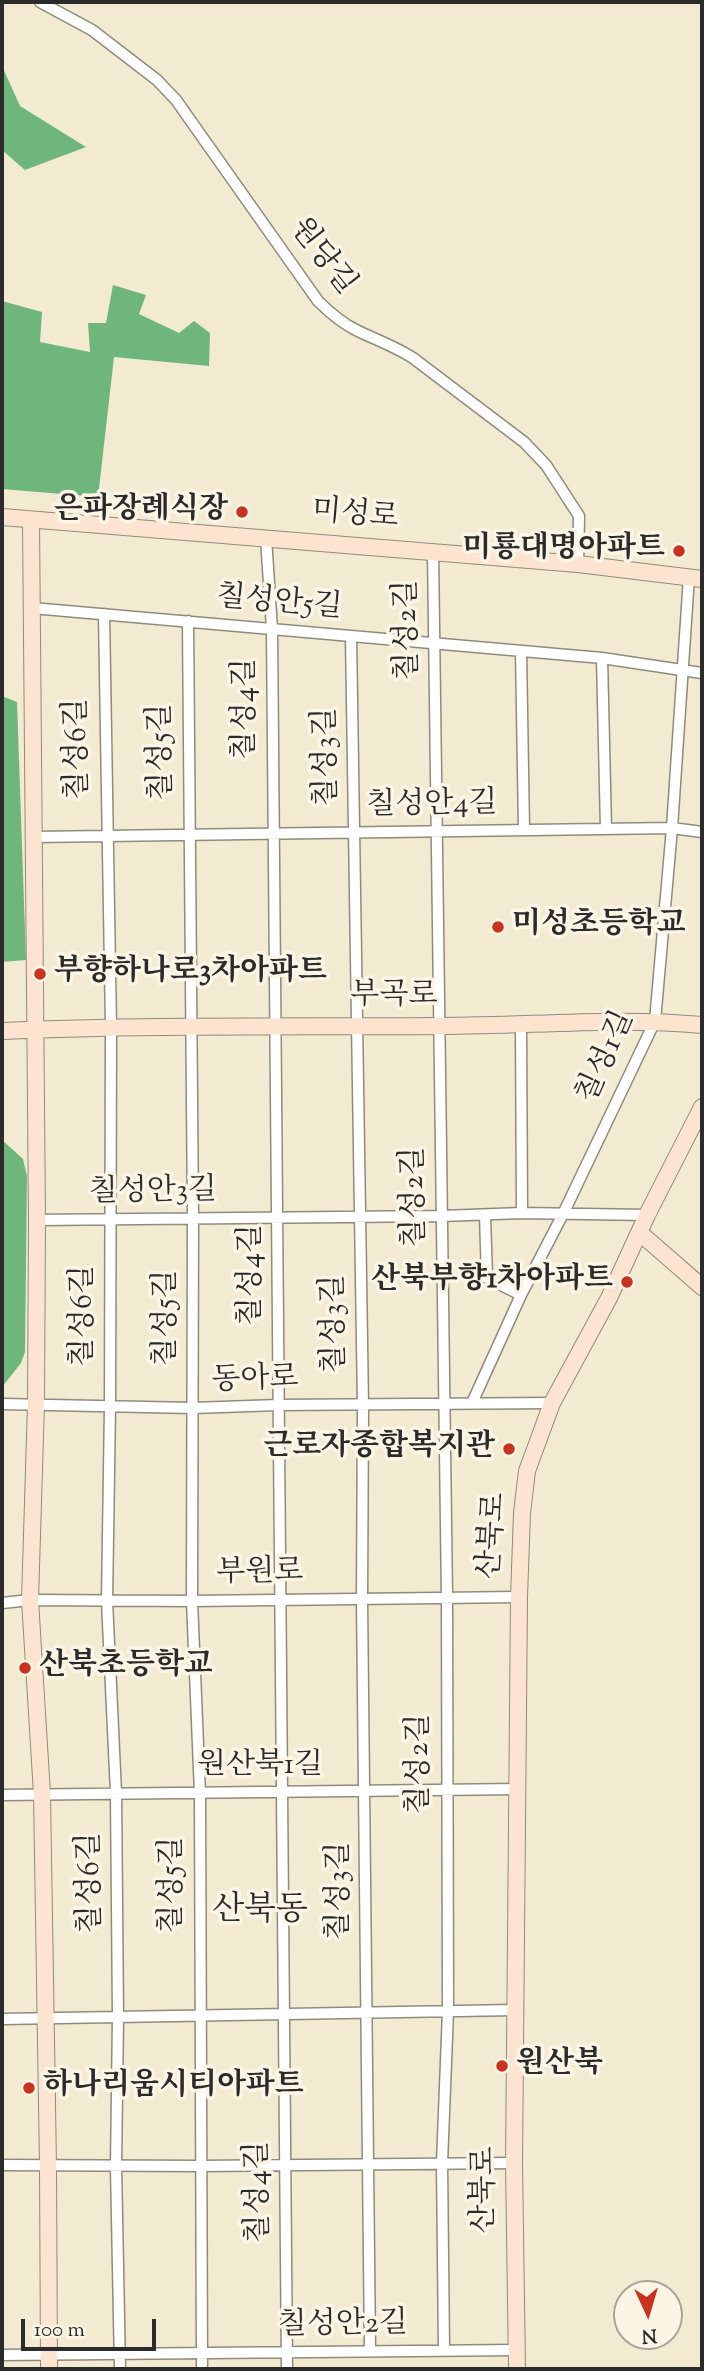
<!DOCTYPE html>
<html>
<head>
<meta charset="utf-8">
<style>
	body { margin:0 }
	#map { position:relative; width:704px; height:2371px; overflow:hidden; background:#f2ebd1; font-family:"Sorts Mill Goudy",serif }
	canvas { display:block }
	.frame { position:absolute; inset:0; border:4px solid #2b2b2b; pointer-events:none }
	.north { position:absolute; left:613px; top:2280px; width:70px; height:70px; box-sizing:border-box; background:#fcf5e5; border:2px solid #a8a49b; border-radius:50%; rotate:176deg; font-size:19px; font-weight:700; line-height:28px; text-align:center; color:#2b2b2b }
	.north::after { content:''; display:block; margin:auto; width:24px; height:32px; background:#c8321e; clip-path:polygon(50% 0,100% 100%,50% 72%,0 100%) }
	.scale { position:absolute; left:21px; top:2319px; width:135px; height:32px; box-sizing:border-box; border:4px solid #2b2b2b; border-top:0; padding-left:9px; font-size:21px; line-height:24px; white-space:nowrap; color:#2b2b2b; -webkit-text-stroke:5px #fcf5e5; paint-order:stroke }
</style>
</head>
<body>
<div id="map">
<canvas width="704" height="2371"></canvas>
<div class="frame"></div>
<div class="north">N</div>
<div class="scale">100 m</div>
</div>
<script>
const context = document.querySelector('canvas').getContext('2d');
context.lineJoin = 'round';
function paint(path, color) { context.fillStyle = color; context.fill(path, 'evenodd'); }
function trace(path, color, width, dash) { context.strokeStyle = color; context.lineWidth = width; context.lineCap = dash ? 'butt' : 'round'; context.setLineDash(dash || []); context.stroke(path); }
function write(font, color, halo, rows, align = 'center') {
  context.font = font + ' "Sorts Mill Goudy","Noto Serif KR",serif'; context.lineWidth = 7; context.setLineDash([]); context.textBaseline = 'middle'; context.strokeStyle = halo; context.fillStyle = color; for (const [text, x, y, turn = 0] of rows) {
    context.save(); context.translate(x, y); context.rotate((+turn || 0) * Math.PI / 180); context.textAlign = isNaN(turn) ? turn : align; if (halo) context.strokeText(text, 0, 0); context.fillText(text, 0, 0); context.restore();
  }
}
paint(new Path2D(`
	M 2,66 L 20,106 L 86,147 L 25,170 L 2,150 Z
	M 113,285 L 146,295 L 139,314 L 179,333 L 194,321 L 210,333 L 209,366 L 114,357 L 98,497 L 2,489 L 2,301 L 42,312 L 40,342 L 90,352 L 88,323 L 106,323 Z
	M 2,696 L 17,702 L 26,960 L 2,962 Z
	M 2,1140 L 23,1159 L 27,1176 L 25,1352 L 21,1363 L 2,1387 Z`), '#6eb67c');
const street = new Path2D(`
	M 40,2 L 92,30 L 157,80 L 176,100 L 318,301 C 330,313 343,324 358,331 C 377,340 396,347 413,358 L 524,442 L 546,465 L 579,516 L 578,564
	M 266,538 L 272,629 L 287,2369
	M 433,551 L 447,1598 L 448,2011 L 442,2163 L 444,2350
	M 32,608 L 602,658 L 702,673
	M 104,614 L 111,1028 L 110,1407 L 107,1601 L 116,1793 L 118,2017 L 116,2166 L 120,2369
	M 188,621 L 193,1218 L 192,1601 L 200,1793 L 202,2369
	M 351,636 L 363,1405 L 362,1599 L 370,2351
	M 521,651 L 524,830
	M 602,658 L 606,829
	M 35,837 L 672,828 L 702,832
	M 521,1026 L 522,1213
	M 485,1215 L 487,1278 L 521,1295
	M 37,1220 L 442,1216 L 522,1213 L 647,1215
	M 472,1403 L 521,1295 L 564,1212 L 655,1021 L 672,828 L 689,577
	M 2,1404 L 193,1408 L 278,1405 L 552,1403
	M 2,1603 L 30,1600 L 192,1601 L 519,1597
	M 2,1795 L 519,1789
	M 2,2019 L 515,2010
	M 2,2165 L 201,2166 L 514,2163
	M 2,2355 L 517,2350`);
const secondary = new Path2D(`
	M 2,517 L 578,564 L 702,579
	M 31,520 L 37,1220 L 36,1404 L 30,1600 L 42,1794 L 48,2166 L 49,2369
	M 2,1031 C 148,1025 296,1027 442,1026 C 529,1026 616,1017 702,1025
	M 640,1233 L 702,1287
	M 517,2369 L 514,2163 L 519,1597 L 522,1513 L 527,1471 L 552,1403 L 609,1298 L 647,1215 L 702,1107`);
trace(street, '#8e8b7e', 13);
trace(secondary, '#8e8b7e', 18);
trace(street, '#fff', 10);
trace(secondary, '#fde4d0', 16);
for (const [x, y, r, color] of [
	[242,512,7,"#c8321e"],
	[679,551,7,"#c8321e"],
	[498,927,7,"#c8321e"],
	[40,974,7,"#c8321e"],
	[627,1282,7,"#c8321e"],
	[509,1449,7,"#c8321e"],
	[25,1668,7,"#c8321e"],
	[502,2066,7,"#c8321e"],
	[29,2088,7,"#c8321e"]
]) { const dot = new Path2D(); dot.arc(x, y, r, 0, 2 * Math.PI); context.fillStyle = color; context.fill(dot); trace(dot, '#fcf5e5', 2.5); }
write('30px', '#2b2b2b', '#fcf5e5', [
	["원당길",321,258,52],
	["미성로",355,517,5],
	["칠성안5길",279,605,5],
	["칠성2길",410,630,-91],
	["칠성4길",248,709,-90],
	["칠성6길",80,749,-91],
	["칠성5길",164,752,-91],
	["칠성3길",329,757,-91],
	["칠성안4길",432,807,-1],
	["부곡로",394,998],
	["칠성1길",608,1058,-66],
	["칠성안3길",153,1194,-1],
	["칠성2길",417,1197,-91],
	["칠성4길",254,1275,-90],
	["칠성6길",86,1316,-90],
	["칠성5길",169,1318,-90],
	["칠성3길",337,1324,-91],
	["동아로",255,1382,-2],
	["산북로",495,1536,-86],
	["부원로",260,1575,-1],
	["칠성2길",422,1764,-90],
	["원산북1길",260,1768],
	["칠성6길",93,1883,-91],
	["칠성5길",175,1885,-90],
	["칠성3길",342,1891,-90],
	["산북로",487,2190,-90],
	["칠성4길",261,2192,-91],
	["칠성안2길",343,2327,-1]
]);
write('bold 30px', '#2b2b2b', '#fcf5e5', [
	["은파장례식장",228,512,"right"],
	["미룡대명아파트",665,551,"right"],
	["미성초등학교",512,927],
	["부향하나로3차아파트",54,974],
	["산북부향1차아파트",613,1282,"right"],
	["근로자종합복지관",495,1449,"right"],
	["산북초등학교",39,1668],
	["원산북",516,2066],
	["하나리움시티아파트",43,2088]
], 'left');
write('33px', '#2b2b2b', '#fcf5e5', [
	["산북동",260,1913]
]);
</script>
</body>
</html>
